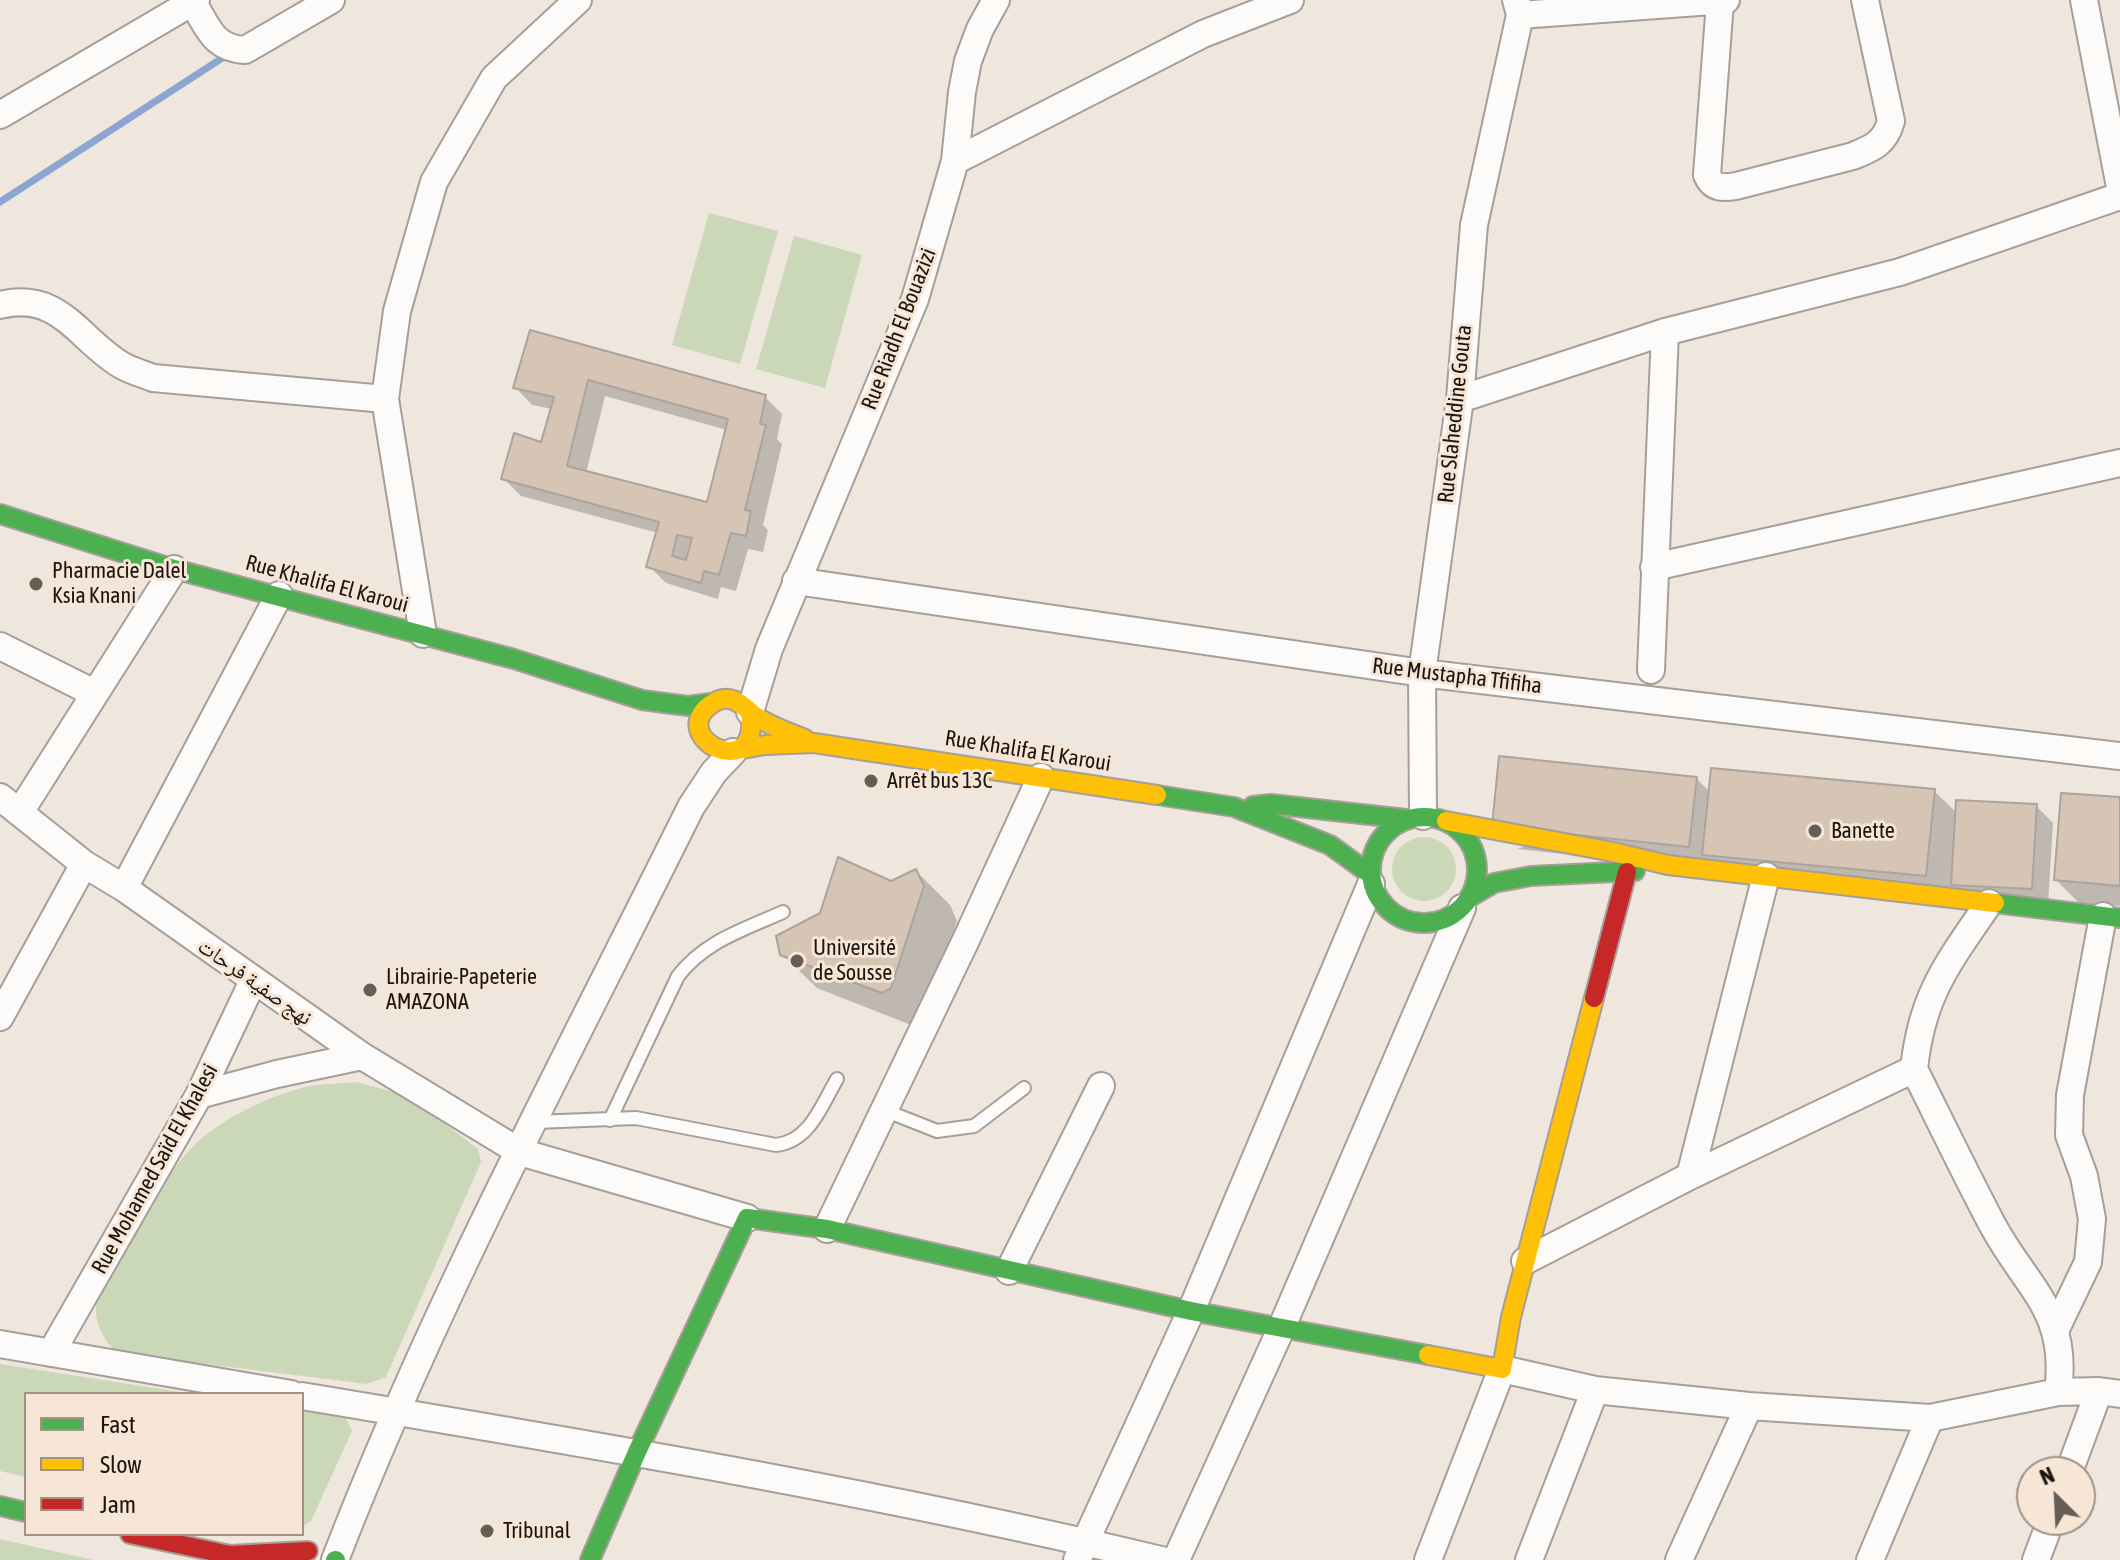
<!DOCTYPE html>
<html>
<head>
<meta charset="utf-8">
<style>
	body { margin:0 }
	#map { position:relative; width:2120px; height:1560px; overflow:hidden; background:#efe6de; font-family:"Asap Condensed",sans-serif }
	canvas { display:block }
	.legend { position:absolute; left:24px; top:1392px; width:280px; height:144px; box-sizing:border-box; background:#f7e5d6; border:2px solid #9f9287; margin:0; padding:10px 14px; list-style:none; font-size:24px; color:#1b1510 }
	.legend li { display:flex; align-items:center; gap:16px; height:40px }
	.legend b { width:40px; border:2px solid #9f9287 }
	.north { position:absolute; left:2016px; top:1456px; width:80px; height:80px; box-sizing:border-box; background:#f7e5d6; border:2px solid #9f9287; border-radius:50%; rotate:336deg; font-size:22px; font-weight:700; line-height:32px; text-align:center; color:#1b1510 }
	.north::after { content:''; display:block; margin:auto; width:28px; height:36px; background:#655e58; clip-path:polygon(50% 0,100% 100%,50% 72%,0 100%) }
</style>
</head>
<body>
<div id="map">
<canvas width="2120" height="1560"></canvas>
<ul class="legend">
<li><b style="height:10px;background:#4caf50"></b>Fast</li>
<li><b style="height:10px;background:#ffc107"></b>Slow</li>
<li><b style="height:10px;background:#c62828"></b>Jam</li>
</ul>
<div class="north">N</div>
</div>
<script>
const context = document.querySelector('canvas').getContext('2d');
context.lineJoin = 'round';
function paint(path, color) { context.fillStyle = color; context.fill(path, 'evenodd'); }
function trace(path, color, width, dash) { context.strokeStyle = color; context.lineWidth = width; context.lineCap = dash ? 'butt' : 'round'; context.setLineDash(dash || []); context.stroke(path); }
function write(font, color, halo, rows, align = 'center') {
  context.font = font + ' "Asap Condensed","Noto Naskh Arabic",sans-serif'; context.lineWidth = 6; context.setLineDash([]); context.textBaseline = 'middle'; context.strokeStyle = halo; context.fillStyle = color; for (const [text, x, y, turn = 0] of rows) {
    context.save(); context.translate(x, y); context.rotate((+turn || 0) * Math.PI / 180); context.textAlign = isNaN(turn) ? turn : align; if (halo) context.strokeText(text, 0, 0); context.fillText(text, 0, 0); context.restore();
  }
}
paint(new Path2D(`
	M 709,213 L 778,231 L 740,364 L 672,345 Z
	M 794,236 L 862,255 L 825,388 L 756,369 Z
	M1392 869a32 32 0 1 1 64 0a32 32 0 1 1-64 0Z
	M 357,1082 L 408,1096 L 478,1149 L 481,1162 L 386,1377 L 367,1384 L 116,1353 C 102,1336 95,1325 96,1303 C 124,1254 149,1198 185,1155 C 212,1123 261,1099 302,1088 C 319,1083 339,1084 357,1082 Z
	M 0,1364 L 193,1394 L 26,1394 L 26,1477 L 0,1471 Z
	M 302,1411 L 346,1418 L 352,1431 L 311,1521 L 302,1527 Z
	M 0,1539 L 93,1560 L 0,1560 Z`), '#cbd8b8');
paint(new Path2D(`
	M 531,333 L 765,397 L 782,414 L 777,439 L 782,444 L 763,525 L 768,530 L 763,552 L 748,549 L 736,591 L 721,587 L 718,599 L 666,583 L 649,566 L 658,533 L 521,496 L 503,478 L 542,444 L 552,409 L 532,405 L 515,387 ZM 605,396 L 727,430 L 708,504 L 586,473 Z
	M 1696,778 L 1711,793 L 1934,791 L 1958,814 L 2036,806 L 2053,823 L 2048,906 L 1517,849 Z
	M 2120,799 L 2120,906 L 2079,903 L 2056,880 Z
	M 916,871 L 950,905 L 957,921 L 924,1022 L 911,1025 L 817,988 L 782,954 L 891,883 Z`), '#0003');
trace(new Path2D(`
	M 0,202 L 230,53`), '#8ca6d2', 7);
const building = new Path2D(`
	M 530,330 L 766,395 L 760,424 L 766,425 L 745,510 L 751,511 L 746,536 L 731,533 L 719,575 L 704,571 L 701,583 L 646,567 L 659,522 L 501,479 L 514,433 L 541,442 L 554,397 L 513,388 ZM 588,380 L 728,419 L 707,502 L 567,466 ZM 677,535 L 692,538 L 686,560 L 672,556 Z
	M 1499,756 L 1697,777 L 1689,847 L 1492,826 Z
	M 1711,768 L 1935,789 L 1926,876 L 1702,855 Z
	M 2061,793 L 2120,797 L 2120,886 L 2054,880 Z
	M 1956,800 L 2037,804 L 2032,889 L 1951,885 Z
	M 838,857 L 891,881 L 916,869 L 924,886 L 891,988 L 882,993 L 780,955 L 776,936 L 820,913 Z`);
paint(building, '#d6c4b5');
trace(building, '#aba49e', 2);
const lane = new Path2D(`
	M 884,1110 L 937,1131 L 974,1126 L 1024,1088
	M 610,1120 L 678,976 C 705,941 743,930 783,912
	M 535,1122 L 636,1118 L 776,1145 C 810,1141 821,1106 837,1079`);
const street = new Path2D(`
	M 191,0 C 208,25 211,48 245,50 L 331,0
	M 1516,0 L 1520,15 L 1726,0
	M 2084,0 L 2120,187
	M 1720,2 L 1707,175 C 1713,189 1723,188 1736,186 L 1853,156 C 1873,148 1885,143 1891,121 L 1865,0
	M 0,115 L 196,0
	M 955,161 L 1203,34 L 1290,0
	M 0,305 C 61,290 79,341 123,366 C 132,371 143,374 153,378 L 385,399
	M 1460,399 L 1665,332 L 1900,272 L 2120,196
	M 1654,567 L 2120,463
	M 796,581 L 1422,673 L 2120,756
	M 423,634 L 385,399 L 397,311 L 434,182 L 494,78 L 578,0
	M 0,646 L 94,693
	M 1651,670 L 1665,332
	M 750,712 L 769,649 L 915,299 L 955,161 L 962,92 L 968,61 L 980,29 L 996,0
	M 0,797 L 84,864 L 124,888 L 362,1056 L 520,1152 L 747,1218
	M 20,812 L 174,569
	M 1423,816 L 1422,673 L 1460,399 L 1474,225 L 1520,15
	M 124,888 L 279,595
	M 0,1017 L 84,864
	M 1914,1069 C 1940,1121 1965,1173 1992,1224 C 2026,1288 2069,1310 2058,1392 L 2099,1391 L 2120,1394
	M 199,1095 L 277,1074 L 362,1056
	M 1690,1176 L 1766,876
	M 827,1229 L 965,942 L 1041,777
	M 1525,1261 L 1690,1176 L 1914,1069 C 1922,994 1948,963 1989,903
	M 1009,1271 L 1101,1086
	M 2055,1331 L 2088,1262 L 2092,1219 L 2084,1176 L 2069,1135 L 2070,1095 L 2103,916
	M 0,1344 L 291,1394
	M 51,1353 L 199,1095 L 253,981
	M 302,1396 C 589,1444 878,1492 1161,1560
	M 2069,1472 L 2099,1391
	M 335,1560 C 435,1301 568,1055 691,807 L 714,772 L 733,752
	M 1077,1560 L 1191,1311 L 1371,884
	M 1176,1560 L 1281,1329 L 1462,908
	M 1428,1560 L 1502,1369 L 1595,1390 L 1749,1406 L 1930,1418 L 2058,1392
	M 1529,1560 L 1595,1390
	M 1679,1560 L 1749,1406
	M 1870,1560 L 1930,1418
	M 2036,1560 L 2051,1520`);
const fast = new Path2D(`
	M 0,514 L 174,569 L 514,659 L 642,700 L 688,706 L 711,703
	M 1157,795 L 1234,807 L 1330,845 L 1370,874
	M 1253,806 L 1271,804 L 1406,819
	M1371 870a53 53 0 1 1 106 0a53 53 0 1 1-106 0Z
	M 1470,897 L 1494,883 L 1531,876 L 1635,871
	M 1995,903 L 2120,918
	M 0,1506 L 26,1512
	M 335,1560 L 336,1560
	M 590,1560 L 637,1452 L 747,1218 L 827,1229 L 1191,1311 L 1428,1355`);
const slow = new Path2D(`
	M 750,712 C 762,786 666,738 710,705 C 717,700 725,697 733,700 C 742,703 747,710 754,715 C 769,726 788,732 805,739
	M 737,750 L 765,745 L 814,743 L 1157,795
	M 1446,821 L 1613,852 L 1668,865 L 1995,903
	M 1428,1355 L 1502,1369 L 1511,1317 L 1594,998`);
const jam = new Path2D(`
	M 1594,998 L 1627,872
	M 130,1534 L 230,1555 L 308,1551`);
trace(lane, '#a69f99', 16);
trace(street, '#a69f99', 30);
trace(fast, '#a69f99', 22);
trace(slow, '#a69f99', 22);
trace(jam, '#a69f99', 22);
trace(lane, '#fdfbfa', 12);
trace(street, '#fdfbfa', 26);
trace(fast, '#4caf50', 18);
trace(slow, '#ffc107', 18);
trace(jam, '#c62828', 18);
for (const [x, y, r, color] of [
	[36,584,8,"#655e58"],
	[871,781,8,"#655e58"],
	[1815,831,8,"#655e58"],
	[797,961,8,"#655e58"],
	[370,990,8,"#655e58"],
	[487,1531,8,"#655e58"]
]) { const dot = new Path2D(); dot.arc(x, y, r, 0, 2 * Math.PI); context.fillStyle = color; context.fill(dot); trace(dot, '#f7e5d6', 3); }
write('22px', '#1b1510', '#f7e5d6', [
	["Rue Riadh El Bouazizi",899,329,-69],
	["Rue Slaheddine Gouta",1455,414,-84],
	["Rue Khalifa El Karoui",327,584,15],
	["Rue Mustapha Tfifiha",1457,676,7],
	["Rue Khalifa El Karoui",1028,751,9],
	["نهج صفية فرحات",255,982,35],
	["Rue Mohamed Saïd El Khalesi",155,1169,-61]
]);
write('22px', '#1b1510', '#f7e5d6', [
	["Pharmacie Dalel",52,571],
	["Ksia Knani",52,596],
	["Arrêt bus 13C",887,781],
	["Banette",1831,831],
	["Université",813,948],
	["de Sousse",813,973],
	["Librairie-Papeterie",386,977],
	["AMAZONA",386,1002],
	["Tribunal",503,1531]
], 'left');
</script>
</body>
</html>
